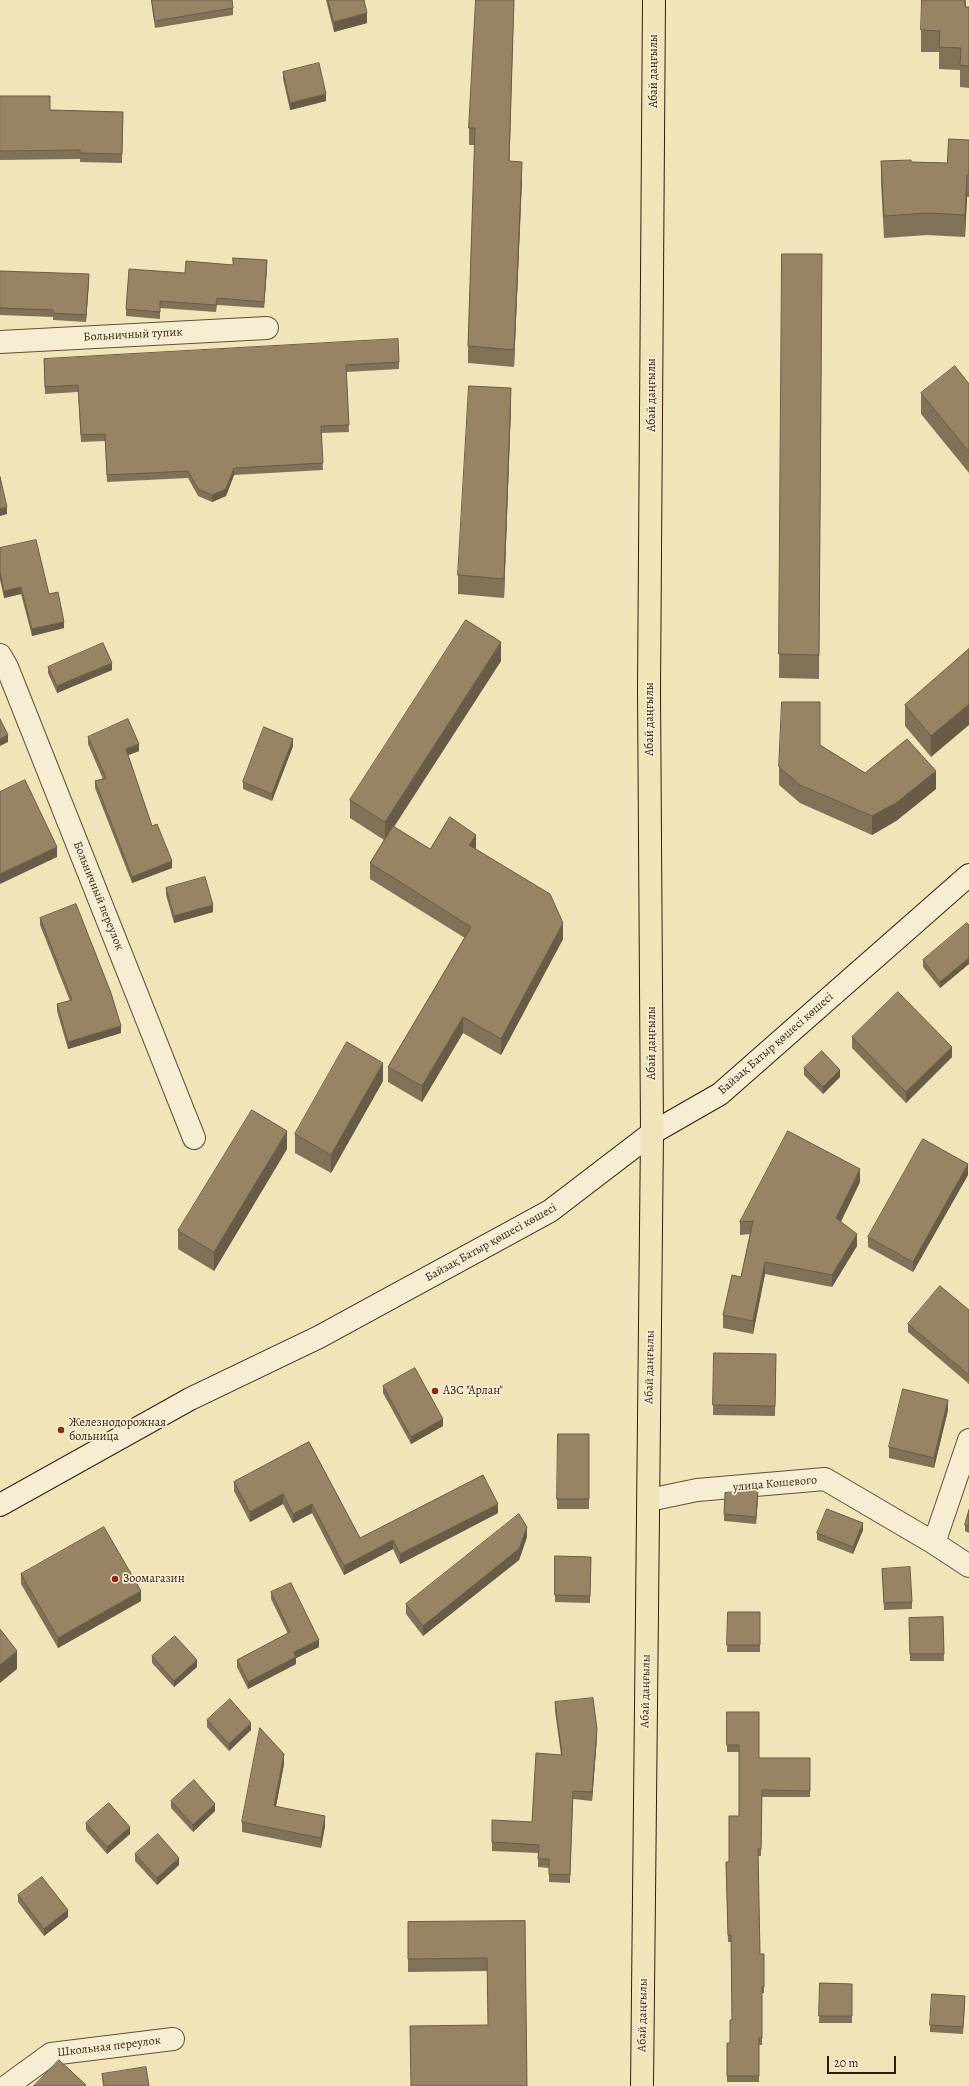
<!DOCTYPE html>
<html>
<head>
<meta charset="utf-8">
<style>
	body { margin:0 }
	#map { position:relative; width:969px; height:2086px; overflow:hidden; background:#f1e4b9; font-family:Alegreya,serif }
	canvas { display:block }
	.scale { position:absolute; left:827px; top:2056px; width:69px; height:18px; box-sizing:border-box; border:2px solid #331c0b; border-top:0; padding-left:5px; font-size:12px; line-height:14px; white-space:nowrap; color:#331c0b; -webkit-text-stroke:3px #f6edd2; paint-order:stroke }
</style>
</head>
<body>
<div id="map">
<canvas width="969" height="2086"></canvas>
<div class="scale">20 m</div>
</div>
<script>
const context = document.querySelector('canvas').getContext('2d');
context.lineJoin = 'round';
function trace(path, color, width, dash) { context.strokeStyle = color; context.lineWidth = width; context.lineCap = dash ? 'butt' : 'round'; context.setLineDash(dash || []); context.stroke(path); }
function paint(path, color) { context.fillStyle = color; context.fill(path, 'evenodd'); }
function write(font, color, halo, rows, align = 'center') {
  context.font = font + ' Alegreya,serif'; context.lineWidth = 3.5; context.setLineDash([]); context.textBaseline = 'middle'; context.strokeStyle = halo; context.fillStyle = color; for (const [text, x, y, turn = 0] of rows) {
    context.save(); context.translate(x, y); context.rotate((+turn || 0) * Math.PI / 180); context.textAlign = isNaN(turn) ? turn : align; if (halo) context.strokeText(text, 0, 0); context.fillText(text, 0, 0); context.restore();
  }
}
const street = new Path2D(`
	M 0,342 L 267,328
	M 0,655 L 7,667 L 194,1138
	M 649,1500 L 697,1490 L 825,1479 L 934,1543 L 969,1566
	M 934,1543 L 969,1440
	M 7,2086 L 51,2054 L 173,2039`);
const secondary = new Path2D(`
	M 0,1505 L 190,1399 L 319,1337 L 550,1211 L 652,1133 L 720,1094 L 969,875`);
const primary = new Path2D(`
	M 642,2086 L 652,1133 L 649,690 L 654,0`);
trace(street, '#624e36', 24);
trace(secondary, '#331c0b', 24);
trace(primary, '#331c0b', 24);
trace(street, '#f6edd2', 22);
trace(secondary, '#f6edd2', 22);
trace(primary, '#f1e4b9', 22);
paint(new Path2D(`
	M 151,0 L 232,0 L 233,8 L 233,15 L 155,28 Z
	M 326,0 L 364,0 L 367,23 L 334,32 Z
	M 476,0 L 514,0 L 509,161 L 522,179 L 514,367 L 468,363 L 468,346 L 475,145 L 469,145 L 469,128 Z
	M 966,0 L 966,7 L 969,7 L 969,88 L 960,87 L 960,70 L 939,69 L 939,52 L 921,52 L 921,30 Z
	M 283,72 L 326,101 L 290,110 L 283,79 Z
	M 0,96 L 50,110 L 123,112 L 122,163 L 80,162 L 80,159 L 0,160 Z
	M 969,140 L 969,197 L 967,197 L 965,237 L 927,235 L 884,238 L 881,183 L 881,161 L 911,162 L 947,163 Z
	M 782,254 L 822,254 L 819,679 L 779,678 Z
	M 267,267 L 264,308 L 217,305 L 216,312 L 160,308 L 160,319 L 126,316 L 126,309 L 185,273 Z
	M 0,271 L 89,281 L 86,322 L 53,320 L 53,317 L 0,315 Z
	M 44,359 L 399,362 L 399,369 L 346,372 L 349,432 L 321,433 L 323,470 L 234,475 L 226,496 L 212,502 L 198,496 L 188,478 L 107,482 L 105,441 L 81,442 L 78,392 L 45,394 Z
	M 969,384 L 969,473 L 921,414 L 921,393 Z
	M 511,406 L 504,598 L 458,594 L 458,575 Z
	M 0,548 L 49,594 L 64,628 L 32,636 L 21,594 L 4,598 L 0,580 Z
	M 969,649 L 931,757 L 905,726 L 905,705 Z
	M 501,661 L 394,827 L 430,849 L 476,850 L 563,939 L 501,1055 L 463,1033 L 422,1102 L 388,1082 L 388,1067 L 465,938 L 370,879 L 370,863 L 384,840 L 350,818 L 350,800 Z
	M 48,667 L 112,670 L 57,693 L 48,673 Z
	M 88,737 L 139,751 L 128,755 L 152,826 L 172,868 L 132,883 L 95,788 L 95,781 L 103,779 L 88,744 Z
	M 820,745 L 865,773 L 936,789 L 896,821 L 872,835 L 800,803 L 779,785 L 779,767 Z
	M 293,746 L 272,801 L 243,789 L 243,782 Z
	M 166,888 L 213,912 L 174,923 L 166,895 Z
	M 40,918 L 121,1033 L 68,1049 L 57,1011 L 57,1004 L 70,1001 L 40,925 Z
	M 969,925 L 969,964 L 940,988 L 923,967 L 923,960 Z
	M 852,1037 L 952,1057 L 906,1103 L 852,1048 Z
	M 804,1068 L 840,1077 L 823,1094 L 804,1075 Z
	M 383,1081 L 331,1173 L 295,1153 L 295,1134 Z
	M 287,1149 L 214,1271 L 178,1249 L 178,1231 Z
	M 968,1175 L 913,1272 L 868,1247 L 868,1237 Z
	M 860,1182 L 841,1222 L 857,1246 L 832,1287 L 765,1274 L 753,1334 L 723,1328 L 723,1315 L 741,1277 L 750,1234 L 740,1235 L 740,1222 Z
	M 969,1310 L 969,1384 L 908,1332 L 908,1324 Z
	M 714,1353 L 776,1354 L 775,1416 L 713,1415 Z
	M 383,1386 L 443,1426 L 411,1444 L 383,1393 Z
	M 948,1410 L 934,1468 L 889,1458 L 889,1447 Z
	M 589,1434 L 589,1509 L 557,1509 L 557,1499 Z
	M 309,1442 L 360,1538 L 498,1513 L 400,1564 L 393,1549 L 344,1575 L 312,1513 L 293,1523 L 283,1504 L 250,1522 L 234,1491 L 234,1482 Z
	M 758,1497 L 756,1524 L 724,1521 L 724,1514 Z
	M 969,1510 L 969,1533 L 965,1531 L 965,1525 Z
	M 863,1530 L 853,1554 L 817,1540 L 817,1533 Z
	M 527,1537 L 519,1560 L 423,1636 L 406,1614 L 406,1604 Z
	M 555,1556 L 591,1557 L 590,1603 L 555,1602 Z
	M 882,1569 L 912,1602 L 912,1609 L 884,1610 Z
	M 21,1574 L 141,1601 L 58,1648 L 21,1584 Z
	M 271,1592 L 319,1647 L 296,1658 L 296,1664 L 248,1689 L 237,1667 L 237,1660 L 288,1634 L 271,1599 Z
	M 728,1612 L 760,1612 L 760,1652 L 727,1652 Z
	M 943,1617 L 944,1661 L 910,1661 L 909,1618 Z
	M 152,1656 L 197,1667 L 174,1687 L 152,1663 Z
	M 555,1702 L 597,1737 L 592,1801 L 573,1799 L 570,1883 L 549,1882 L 549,1868 L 538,1867 L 538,1853 L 492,1851 L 492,1842 L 532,1822 L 561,1755 L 555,1711 Z
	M 727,1712 L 759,1758 L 810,1758 L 810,1797 L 762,1797 L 761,1856 L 758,1856 L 760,1954 L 764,1954 L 764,1993 L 762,1993 L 762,2045 L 759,2045 L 759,2082 L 727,2082 L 727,2043 L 730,2043 L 732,2020 L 731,1942 L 728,1942 L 726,1862 L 729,1862 L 739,1816 L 739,1752 L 727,1752 Z
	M 207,1720 L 251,1730 L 229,1751 L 207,1727 Z
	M 284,1764 L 276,1807 L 325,1826 L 321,1848 L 242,1832 L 242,1822 Z
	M 171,1801 L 215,1811 L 193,1832 L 171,1808 Z
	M 86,1823 L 130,1834 L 107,1854 L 86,1830 Z
	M 135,1854 L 179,1865 L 157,1885 L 135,1861 Z
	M 18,1895 L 68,1917 L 44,1936 L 18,1902 Z
	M 525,1921 L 487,1971 L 408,1972 L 408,1922 Z
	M 820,1983 L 852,1984 L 852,2023 L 819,2023 Z
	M 965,2003 L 963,2034 L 930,2032 L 930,2025 Z
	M 102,2074 L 149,2086 L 103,2086 Z`), '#817257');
paint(new Path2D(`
	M 514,0 L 509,178 L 509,161 Z
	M 367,13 L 367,23 L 334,32 L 334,22 Z
	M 326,94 L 326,101 L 290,110 L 290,103 Z
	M 522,162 L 522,179 L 514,367 L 514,350 Z
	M 967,175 L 967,197 L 965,237 L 965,215 Z
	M 267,260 L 267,267 L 264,308 L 264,302 Z
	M 89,274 L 89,281 L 86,322 L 86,315 Z
	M 511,388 L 511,406 L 504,598 L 504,579 Z
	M 234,468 L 234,475 L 226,496 L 212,502 L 212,495 Z
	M 7,507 L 7,514 L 0,516 L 0,509 Z
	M 21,587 L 21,594 L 4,598 L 4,591 Z
	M 64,622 L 64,628 L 32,636 L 32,629 Z
	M 501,642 L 501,661 L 385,840 L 385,822 Z
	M 112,663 L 112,670 L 57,693 L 57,686 Z
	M 969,704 L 969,725 L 931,757 L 931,736 Z
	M 8,735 L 8,742 L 0,746 L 0,739 Z
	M 293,739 L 293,746 L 272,801 L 272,794 Z
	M 139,744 L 139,751 L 126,756 L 126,749 Z
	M 936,771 L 936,789 L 896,821 L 872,835 L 872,816 Z
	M 476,835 L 476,851 L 469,845 Z
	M 57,847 L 57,857 L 0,884 L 0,874 Z
	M 172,861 L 172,868 L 132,883 L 132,877 Z
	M 213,905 L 213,912 L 174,923 L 174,916 Z
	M 563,923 L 563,939 L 501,1055 L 501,1039 Z
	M 969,958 L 969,964 L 940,988 L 940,982 Z
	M 463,1017 L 463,1033 L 422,1102 L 422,1086 Z
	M 121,1026 L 121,1033 L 68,1049 L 68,1042 Z
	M 952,1047 L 952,1057 L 906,1103 L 906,1092 Z
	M 383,1063 L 383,1081 L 331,1173 L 331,1155 Z
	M 840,1070 L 840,1077 L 823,1094 L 823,1087 Z
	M 287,1131 L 287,1149 L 214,1271 L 214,1252 Z
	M 968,1164 L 968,1175 L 913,1272 L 913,1262 Z
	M 860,1169 L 860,1182 L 836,1231 L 836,1218 Z
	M 857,1234 L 857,1246 L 832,1287 L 832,1275 Z
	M 765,1262 L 765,1274 L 753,1334 L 753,1321 Z
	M 948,1400 L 948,1410 L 934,1468 L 934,1458 Z
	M 443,1419 L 443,1426 L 411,1444 L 411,1437 Z
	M 758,1490 L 758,1497 L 756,1524 L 756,1517 Z
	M 283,1494 L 283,1504 L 250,1522 L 250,1512 Z
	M 312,1504 L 312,1513 L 293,1523 L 293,1514 Z
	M 498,1504 L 498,1513 L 400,1564 L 400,1554 Z
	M 863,1523 L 863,1530 L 853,1554 L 853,1547 Z
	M 527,1527 L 527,1537 L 519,1560 L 423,1636 L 423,1626 Z
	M 393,1540 L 393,1549 L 344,1575 L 344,1566 Z
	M 141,1591 L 141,1601 L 58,1648 L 58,1638 Z
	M 319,1640 L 319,1647 L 296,1658 L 296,1664 L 248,1689 L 248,1682 L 294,1652 Z
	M 17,1651 L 17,1669 L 0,1683 L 0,1665 Z
	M 197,1660 L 197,1667 L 174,1687 L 174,1681 Z
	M 251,1723 L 251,1730 L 229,1751 L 229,1744 Z
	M 597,1729 L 597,1737 L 592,1801 L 592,1792 Z
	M 284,1754 L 284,1764 L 274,1816 L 274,1806 Z
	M 215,1804 L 215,1811 L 193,1832 L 193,1825 Z
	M 325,1816 L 325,1826 L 321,1848 L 321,1838 Z
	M 130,1827 L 130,1834 L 107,1854 L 107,1847 Z
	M 179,1858 L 179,1865 L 157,1885 L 157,1878 Z
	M 68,1910 L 68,1917 L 44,1936 L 44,1929 Z`), '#695c47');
const building = new Path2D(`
	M 152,0 L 232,0 L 233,8 L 155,21 Z
	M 328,0 L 364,0 L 367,13 L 334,22 Z
	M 476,0 L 514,0 L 509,161 L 522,162 L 514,350 L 468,346 L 475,128 L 469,128 Z
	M 922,0 L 965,0 L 965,7 L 969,7 L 969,66 L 960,65 L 961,48 L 939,47 L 940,31 L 921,30 Z
	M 319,63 L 326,94 L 290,103 L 283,72 Z
	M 0,96 L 50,96 L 50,110 L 123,112 L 122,154 L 80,153 L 80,150 L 0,151 Z
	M 949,139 L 969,140 L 969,175 L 967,175 L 965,215 L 927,213 L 884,216 L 881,161 L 911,160 L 911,162 L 947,163 Z
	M 782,254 L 822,254 L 819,655 L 779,654 Z
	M 233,258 L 267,260 L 264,302 L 217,298 L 216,305 L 160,301 L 160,312 L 126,309 L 129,269 L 185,273 L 186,261 L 233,265 Z
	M 0,271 L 89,274 L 86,315 L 53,313 L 53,310 L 0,308 Z
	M 398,339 L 399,362 L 346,365 L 349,425 L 321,426 L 323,463 L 234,468 L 226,489 L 212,495 L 198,489 L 188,471 L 107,475 L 105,434 L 81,435 L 78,385 L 45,387 L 44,359 Z
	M 955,366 L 969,384 L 969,452 L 921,393 Z
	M 469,386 L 511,388 L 504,579 L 458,575 Z
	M 0,477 L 7,507 L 0,509 Z
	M 36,540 L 49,594 L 58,592 L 64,622 L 32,629 L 21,587 L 4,591 L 0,573 L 0,548 Z
	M 466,620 L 501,642 L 385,822 L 350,800 Z
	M 103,643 L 112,663 L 57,686 L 48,667 Z
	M 969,649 L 969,704 L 931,736 L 905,705 Z
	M 782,702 L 820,702 L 820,745 L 865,773 L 907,739 L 936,771 L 896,803 L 872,816 L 800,785 L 779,767 Z
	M 0,719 L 8,735 L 0,739 Z
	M 128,719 L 139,744 L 126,749 L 152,826 L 157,824 L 172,861 L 132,877 L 95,781 L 106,778 L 88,737 Z
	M 264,727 L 293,739 L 272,794 L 243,782 Z
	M 25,780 L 57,847 L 0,874 L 0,792 Z
	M 450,817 L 476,835 L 469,845 L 550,894 L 563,923 L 501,1039 L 463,1017 L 422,1086 L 388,1067 L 471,927 L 370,863 L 393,826 L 430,849 Z
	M 205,877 L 213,905 L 174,916 L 166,888 Z
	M 76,904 L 111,993 L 121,1026 L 68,1042 L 57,1004 L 72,1000 L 40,918 Z
	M 967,923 L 969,925 L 969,958 L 940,982 L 923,960 Z
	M 898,992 L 952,1047 L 906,1092 L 852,1037 Z
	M 347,1042 L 383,1063 L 331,1155 L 295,1134 Z
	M 822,1051 L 840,1070 L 823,1087 L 804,1068 Z
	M 252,1110 L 287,1131 L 214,1252 L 178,1231 Z
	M 788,1131 L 860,1169 L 836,1218 L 857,1234 L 832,1275 L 765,1262 L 753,1321 L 723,1315 L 732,1275 L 741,1277 L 753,1221 L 740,1222 Z
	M 923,1139 L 968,1164 L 913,1262 L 868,1237 Z
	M 940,1286 L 969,1310 L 969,1375 L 908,1324 Z
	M 714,1353 L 776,1354 L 775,1406 L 713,1405 Z
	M 415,1368 L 443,1419 L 411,1437 L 383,1386 Z
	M 903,1389 L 948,1400 L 934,1458 L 889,1447 Z
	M 558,1434 L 589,1434 L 589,1499 L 557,1499 Z
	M 309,1442 L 360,1538 L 483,1475 L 498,1504 L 400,1554 L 393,1540 L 344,1566 L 312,1504 L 293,1514 L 283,1494 L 250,1512 L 234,1482 Z
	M 758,1490 L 756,1517 L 724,1514 L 725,1493 Z
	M 827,1509 L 863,1523 L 853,1547 L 817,1533 Z
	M 969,1510 L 969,1526 L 965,1525 Z
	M 519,1514 L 527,1527 L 519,1549 L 423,1626 L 406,1604 Z
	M 104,1527 L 141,1591 L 58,1638 L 21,1574 Z
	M 555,1556 L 591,1557 L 590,1596 L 555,1595 Z
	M 910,1567 L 912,1602 L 884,1603 L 882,1569 Z
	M 291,1583 L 319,1640 L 294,1652 L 296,1657 L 248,1682 L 237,1660 L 290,1632 L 271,1592 Z
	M 728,1612 L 760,1612 L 760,1645 L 727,1645 Z
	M 943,1617 L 944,1654 L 910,1654 L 909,1618 Z
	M 0,1629 L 17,1651 L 0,1665 Z
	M 175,1636 L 197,1660 L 174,1681 L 152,1656 Z
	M 593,1698 L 597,1729 L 592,1792 L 573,1791 L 570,1875 L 549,1874 L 549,1859 L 538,1859 L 539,1845 L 492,1842 L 492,1820 L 532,1822 L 536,1753 L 562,1755 L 555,1702 Z
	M 230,1699 L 251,1723 L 229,1744 L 207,1720 Z
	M 727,1712 L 759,1712 L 759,1758 L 810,1758 L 810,1791 L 762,1790 L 761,1849 L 758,1849 L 760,1954 L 764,1954 L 764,1987 L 762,1987 L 762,2038 L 759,2038 L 759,2076 L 727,2076 L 727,2043 L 730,2043 L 730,2020 L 732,2020 L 731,1935 L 728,1935 L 726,1862 L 729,1862 L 729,1816 L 739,1816 L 739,1745 L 727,1745 Z
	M 260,1728 L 284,1754 L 274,1806 L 325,1816 L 321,1838 L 242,1822 Z
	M 194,1780 L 215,1804 L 193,1825 L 171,1801 Z
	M 109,1803 L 130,1827 L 107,1847 L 86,1823 Z
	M 158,1834 L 179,1858 L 157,1878 L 135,1854 Z
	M 42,1877 L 68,1910 L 44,1929 L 18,1895 Z
	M 525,1921 L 527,2086 L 411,2086 L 410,2026 L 488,2025 L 487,1958 L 408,1959 L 408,1922 Z
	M 820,1983 L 852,1984 L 852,2016 L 819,2016 Z
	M 932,1994 L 965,1996 L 963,2027 L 930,2025 Z
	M 59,2060 L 86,2085 L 84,2086 L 34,2086 Z
	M 146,2067 L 149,2086 L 104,2086 L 102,2074 Z`);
paint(building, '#968465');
trace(building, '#695c47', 1);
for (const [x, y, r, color] of [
	[435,1391,4,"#8f2418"],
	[61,1430,4,"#8f2418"],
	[115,1579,4,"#8f2418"]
]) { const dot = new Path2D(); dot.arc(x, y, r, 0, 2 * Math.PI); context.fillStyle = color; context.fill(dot); trace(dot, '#f6edd2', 1.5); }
write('12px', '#331c0b', '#f6edd2', [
	["Абай даңғылы",654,71,-90],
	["Больничный тупик",133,335,-3],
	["Абай даңғылы",652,395,-90],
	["Абай даңғылы",650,719,-90],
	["Больничный переулок",98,896,68],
	["Абай даңғылы",652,1043,-90],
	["Байзақ Батыр қөшесі көшесі",776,1044,-41],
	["Байзақ Батыр қөшесі көшесі",491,1243,-29],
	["Абай даңғылы",650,1367,-89],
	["улица Кошевого",775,1484,-5],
	["Абай даңғылы",646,1691,-89],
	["Абай даңғылы",643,2015,-89],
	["Школьная переулок",109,2047,-7]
]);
write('12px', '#331c0b', '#f6edd2', [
	["АЗС \"Арлан\"",443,1391],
	["Железнодорожная",69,1423],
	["больница",69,1437],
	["Зоомагазин",123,1579]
], 'left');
</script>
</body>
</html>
